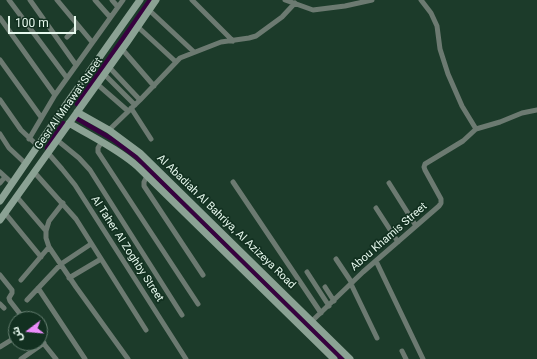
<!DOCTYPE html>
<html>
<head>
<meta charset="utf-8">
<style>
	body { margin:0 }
	#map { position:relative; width:537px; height:359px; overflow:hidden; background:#1c3b2a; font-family:Roboto,"Noto Sans Arabic",sans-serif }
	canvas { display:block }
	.north { position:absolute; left:8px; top:311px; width:40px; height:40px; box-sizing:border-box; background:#123020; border:1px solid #678072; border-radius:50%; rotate:254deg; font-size:11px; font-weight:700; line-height:16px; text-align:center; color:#e7f9ee }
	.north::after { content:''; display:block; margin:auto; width:14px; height:18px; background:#ec8cfb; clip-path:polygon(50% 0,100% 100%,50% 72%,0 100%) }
	.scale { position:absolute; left:8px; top:16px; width:68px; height:18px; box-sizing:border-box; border:2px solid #e7f9ee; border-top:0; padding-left:5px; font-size:12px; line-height:14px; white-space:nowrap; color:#e7f9ee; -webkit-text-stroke:3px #123020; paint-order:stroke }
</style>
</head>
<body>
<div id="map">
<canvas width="537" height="359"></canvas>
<div class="north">ش</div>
<div class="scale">100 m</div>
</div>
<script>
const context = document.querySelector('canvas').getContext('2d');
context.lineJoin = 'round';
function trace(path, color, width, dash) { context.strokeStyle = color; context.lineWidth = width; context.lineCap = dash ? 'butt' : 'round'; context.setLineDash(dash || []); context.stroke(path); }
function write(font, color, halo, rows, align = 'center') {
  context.font = font + ' Roboto,sans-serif'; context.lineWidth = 3.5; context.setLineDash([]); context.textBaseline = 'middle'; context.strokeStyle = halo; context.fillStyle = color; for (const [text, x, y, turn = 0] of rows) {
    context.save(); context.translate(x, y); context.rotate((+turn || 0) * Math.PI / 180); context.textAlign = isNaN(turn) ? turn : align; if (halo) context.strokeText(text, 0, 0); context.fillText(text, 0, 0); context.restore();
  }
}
trace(new Path2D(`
	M 77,104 L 150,0
	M 76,118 L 112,139 L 135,156 L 342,359
	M 47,148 L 63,123`), '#37013f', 4.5);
trace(new Path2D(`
	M 9,0 L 67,78
	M 30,0 L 76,65
	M 57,0 L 92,42
	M 95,0 L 110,17
	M 112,0 L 118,7
	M 192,0 L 233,41
	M 285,0 L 313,10 L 345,6 L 372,0
	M 421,0 L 431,13 L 437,26 L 440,49 L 448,74 L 462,106 L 476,129
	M 149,10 L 194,52
	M 0,18 L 55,95
	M 138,27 L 176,62
	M 67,37 L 78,26
	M 122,49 L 154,86
	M 0,60 L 41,117
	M 109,67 L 140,100
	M 104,74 L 135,105
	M 97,84 L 128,111
	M 0,100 L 21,130 L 38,146
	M 131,108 L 151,139
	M 109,130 L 140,100 L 180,58 L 221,42 L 249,38 L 256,36 L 282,17 L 295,3
	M 0,134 L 9,148 L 26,164
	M 29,139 L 55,95 L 123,0
	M 57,140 L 79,158 L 90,170 L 182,315
	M 101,143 L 98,148 L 98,152 L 198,304
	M 48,153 L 62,169 L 75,185 L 186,359
	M 0,172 L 12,183
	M 34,172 L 76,219 L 146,330
	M 147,176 L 144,182 L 144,186 L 203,275
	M 233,182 L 321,313
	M 0,183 L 5,177
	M 389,183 L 416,226
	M 17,197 L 46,231 L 46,238 L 49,247 L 76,287 L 128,359
	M 376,208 L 398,242
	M 5,213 L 41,257
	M 46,231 L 49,221 L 63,203
	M 336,259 L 352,283
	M 376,261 L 423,359
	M 307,272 L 329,306
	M 0,275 L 12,290 L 12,293 L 9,298 L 10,301 L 24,319
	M 69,278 L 101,259
	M 21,280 L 49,247
	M 351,284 L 377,338
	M 325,287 L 334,301
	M 38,288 L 85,359
	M 27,300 L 61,264 L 91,244
	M 0,304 L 4,308
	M 312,321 L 363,272 L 439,206 L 441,203 L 441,199 L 425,170 L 424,167 L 425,164 L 463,141 L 476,129 L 500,122 L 522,113 L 537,110
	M 40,339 L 56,359
	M 0,347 L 16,337
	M 402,351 L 406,359
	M 21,359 L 44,343`), '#6c7a71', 5);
trace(new Path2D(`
	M 77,112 L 109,130 L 140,153 L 350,359
	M 69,123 C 92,137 118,149 138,167 L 334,359
	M 0,201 L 65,106 L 140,0
	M 0,220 L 128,41 L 156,0`), '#8ba294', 7);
write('11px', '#e7f9ee', '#123020', [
	["Gesr Al Mnawat Street",69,104,-55],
	["Al Abadiah Al Bahriya, Al Azizeya Road",226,222,44],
	["Abou Khamis Street",389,237,-41],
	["Al Taher Al Zoghby Street",127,249,57]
]);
</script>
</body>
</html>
